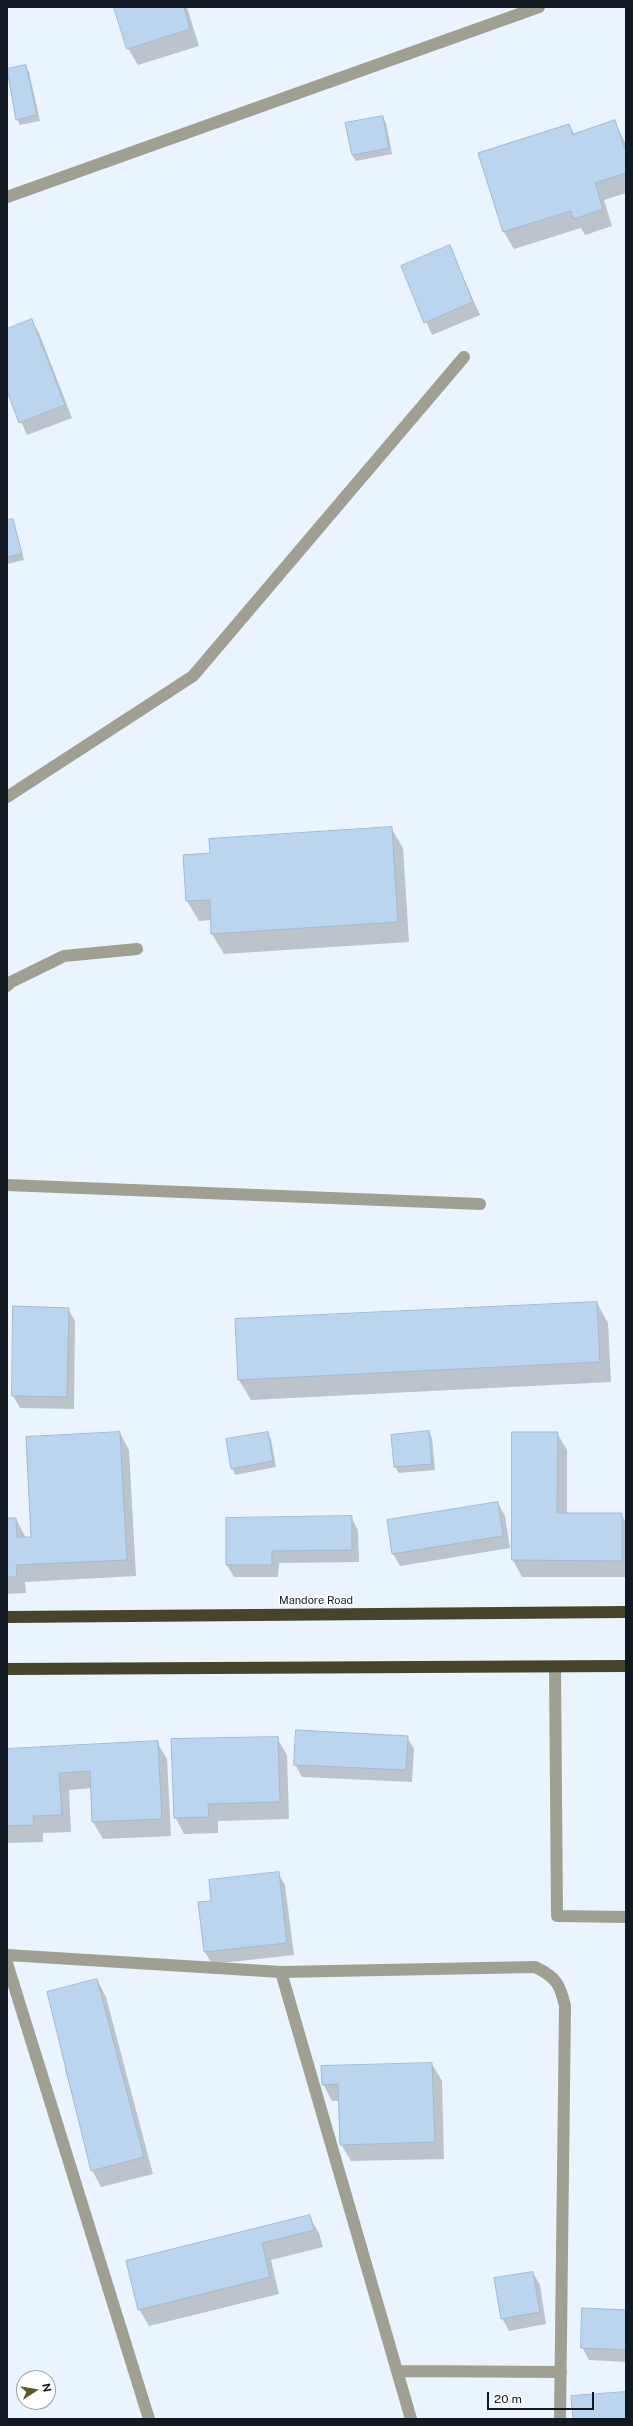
<!DOCTYPE html>
<html>
<head>
<meta charset="utf-8">
<style>
	body { margin:0 }
	#map { position:relative; width:633px; height:2426px; overflow:hidden; background:#eaf4fe; font-family:"Public Sans",sans-serif }
	canvas { display:block }
	.frame { position:absolute; inset:0; border:8px solid #101922; pointer-events:none }
	.north { position:absolute; left:16px; top:2370px; width:40px; height:40px; box-sizing:border-box; background:#fff; border:1px solid #9fa3a7; border-radius:50%; rotate:78deg; font-size:11px; font-weight:700; line-height:16px; text-align:center; color:#101922 }
	.north::after { content:''; display:block; margin:auto; width:14px; height:18px; background:#5d5b28; clip-path:polygon(50% 0,100% 100%,50% 72%,0 100%) }
	.scale { position:absolute; left:487px; top:2392px; width:107px; height:18px; box-sizing:border-box; border:2px solid #101922; border-top:0; padding-left:5px; font-size:12px; line-height:14px; white-space:nowrap; color:#101922; -webkit-text-stroke:3px #fff; paint-order:stroke }
</style>
</head>
<body>
<div id="map">
<canvas width="633" height="2426"></canvas>
<div class="frame"></div>
<div class="north">N</div>
<div class="scale">20 m</div>
</div>
<script>
const context = document.querySelector('canvas').getContext('2d');
context.lineJoin = 'round';
function paint(path, color) { context.fillStyle = color; context.fill(path, 'evenodd'); }
function trace(path, color, width, dash) { context.strokeStyle = color; context.lineWidth = width; context.lineCap = dash ? 'butt' : 'round'; context.setLineDash(dash || []); context.stroke(path); }
function write(font, color, halo, rows, align = 'center') {
  context.font = font + ' "Public Sans",sans-serif'; context.lineWidth = 3.5; context.setLineDash([]); context.textBaseline = 'middle'; context.strokeStyle = halo; context.fillStyle = color; for (const [text, x, y, turn = 0] of rows) {
    context.save(); context.translate(x, y); context.rotate((+turn || 0) * Math.PI / 180); context.textAlign = isNaN(turn) ? turn : align; if (halo) context.strokeText(text, 0, 0); context.fillText(text, 0, 0); context.restore();
  }
}
paint(new Path2D(`
	M 115,7 L 187,7 L 199,46 L 138,65 L 128,48 Z
	M 25,66 L 29,72 L 40,121 L 20,125 L 17,119 L 7,70 Z
	M 382,117 L 386,123 L 392,154 L 356,161 L 352,155 Z
	M 614,121 L 626,144 L 626,193 L 604,200 L 612,226 L 585,235 L 581,228 L 514,249 L 504,232 L 479,154 L 569,125 L 574,134 Z
	M 449,246 L 480,315 L 432,335 L 402,266 Z
	M 32,321 L 39,333 L 72,418 L 27,435 L 7,389 L 7,330 Z
	M 13,520 L 24,560 L 7,564 L 7,521 Z
	M 391,828 L 403,848 L 409,942 L 224,954 L 212,934 L 212,920 L 199,921 L 187,901 L 211,853 Z
	M 597,1303 L 608,1323 L 611,1382 L 251,1400 L 239,1380 Z
	M 68,1309 L 75,1321 L 74,1409 L 20,1408 L 13,1396 Z
	M 429,1432 L 432,1438 L 435,1470 L 399,1473 L 395,1467 L 392,1435 Z
	M 120,1433 L 129,1450 L 136,1576 L 25,1582 L 26,1593 L 7,1594 L 7,1519 L 16,1519 L 26,1538 L 32,1538 Z
	M 267,1433 L 271,1439 L 276,1467 L 235,1475 L 232,1468 Z
	M 557,1433 L 567,1450 L 567,1514 L 621,1514 L 626,1522 L 626,1577 L 522,1577 L 513,1560 Z
	M 498,1503 L 505,1516 L 510,1548 L 400,1566 L 393,1554 L 388,1521 Z
	M 351,1517 L 358,1530 L 359,1562 L 279,1563 L 278,1577 L 234,1577 L 227,1565 L 227,1519 Z
	M 407,1737 L 414,1749 L 412,1782 L 302,1777 L 295,1764 Z
	M 277,1738 L 287,1755 L 289,1819 L 218,1821 L 218,1833 L 184,1834 L 175,1817 Z
	M 157,1742 L 167,1759 L 171,1836 L 103,1839 L 93,1822 L 92,1788 L 69,1790 L 71,1832 L 43,1833 L 43,1842 L 7,1843 L 7,1750 Z
	M 278,1873 L 285,1885 L 294,1955 L 212,1964 L 205,1952 L 212,1902 Z
	M 97,1980 L 106,1997 L 153,2174 L 101,2187 L 92,2170 L 65,2069 L 68,2069 Z
	M 432,2064 L 442,2081 L 444,2159 L 351,2161 L 341,2144 L 339,2101 L 332,2101 L 323,2084 Z
	M 309,2216 L 319,2233 L 323,2247 L 271,2260 L 279,2294 L 149,2326 L 139,2309 Z
	M 533,2273 L 540,2285 L 546,2324 L 509,2331 L 502,2318 Z
	M 626,2311 L 626,2362 L 589,2360 L 582,2347 Z`), '#0003');
const building = new Path2D(`
	M 114,7 L 184,7 L 190,29 L 127,49 Z
	M 26,65 L 37,115 L 16,120 L 7,69 Z
	M 383,116 L 389,148 L 352,155 L 345,123 Z
	M 615,120 L 626,152 L 626,173 L 595,183 L 603,209 L 574,219 L 571,211 L 503,232 L 478,153 L 569,124 L 573,134 Z
	M 450,245 L 473,302 L 424,323 L 401,266 Z
	M 32,319 L 65,405 L 19,423 L 7,391 L 7,329 Z
	M 13,519 L 22,554 L 7,557 L 7,520 Z
	M 392,827 L 398,922 L 211,934 L 210,900 L 186,901 L 183,855 L 210,853 L 209,839 Z
	M 597,1302 L 600,1362 L 238,1380 L 235,1319 Z
	M 13,1306 L 69,1308 L 67,1397 L 12,1396 Z
	M 429,1431 L 432,1464 L 394,1467 L 391,1435 Z
	M 120,1432 L 127,1560 L 16,1565 L 17,1577 L 7,1577 L 7,1518 L 16,1518 L 17,1537 L 31,1537 L 26,1437 Z
	M 268,1432 L 273,1461 L 231,1469 L 226,1439 Z
	M 512,1432 L 558,1432 L 557,1513 L 622,1513 L 622,1561 L 512,1560 Z
	M 498,1502 L 503,1536 L 392,1554 L 387,1520 Z
	M 352,1516 L 352,1550 L 272,1551 L 272,1565 L 226,1565 L 226,1518 Z
	M 296,1730 L 408,1736 L 406,1770 L 294,1765 Z
	M 278,1737 L 280,1802 L 208,1804 L 209,1817 L 174,1818 L 171,1739 Z
	M 158,1741 L 162,1819 L 92,1822 L 90,1771 L 59,1773 L 62,1815 L 33,1816 L 34,1825 L 7,1826 L 7,1749 Z
	M 279,1872 L 287,1943 L 204,1952 L 198,1902 L 211,1901 L 209,1880 Z
	M 97,1979 L 144,2157 L 91,2171 L 47,1992 Z
	M 432,2063 L 435,2142 L 340,2145 L 338,2084 L 322,2085 L 321,2066 Z
	M 310,2215 L 314,2230 L 262,2243 L 270,2277 L 138,2310 L 126,2261 Z
	M 533,2272 L 540,2312 L 501,2319 L 494,2278 Z
	M 582,2308 L 626,2310 L 626,2350 L 581,2348 Z
	M 626,2392 L 626,2419 L 573,2419 L 571,2396 Z`);
paint(building, '#bbd5ee');
trace(building, '#a0bad2', 1);
trace(new Path2D(`
	M 7,197 L 539,7
	M 7,797 L 193,676 L 464,357
	M 7,986 L 11,982 L 64,956 L 137,949
	M 7,1185 L 480,1204
	M 555,1667 L 557,1916 L 626,1917
	M 7,1955 L 281,1972 L 535,1967 C 556,1977 560,1984 565,2006 L 560,2419
	M 7,1963 L 149,2419
	M 281,1972 L 411,2419
	M 398,2371 L 561,2372`), '#a0a092', 12);
trace(new Path2D(`
	M 7,1617 L 626,1612
	M 7,1669 L 626,1666`), '#464529', 12);
write('11px', '#101922', '#fff', [
	["Mandore Road",316,1601]
]);
</script>
</body>
</html>
